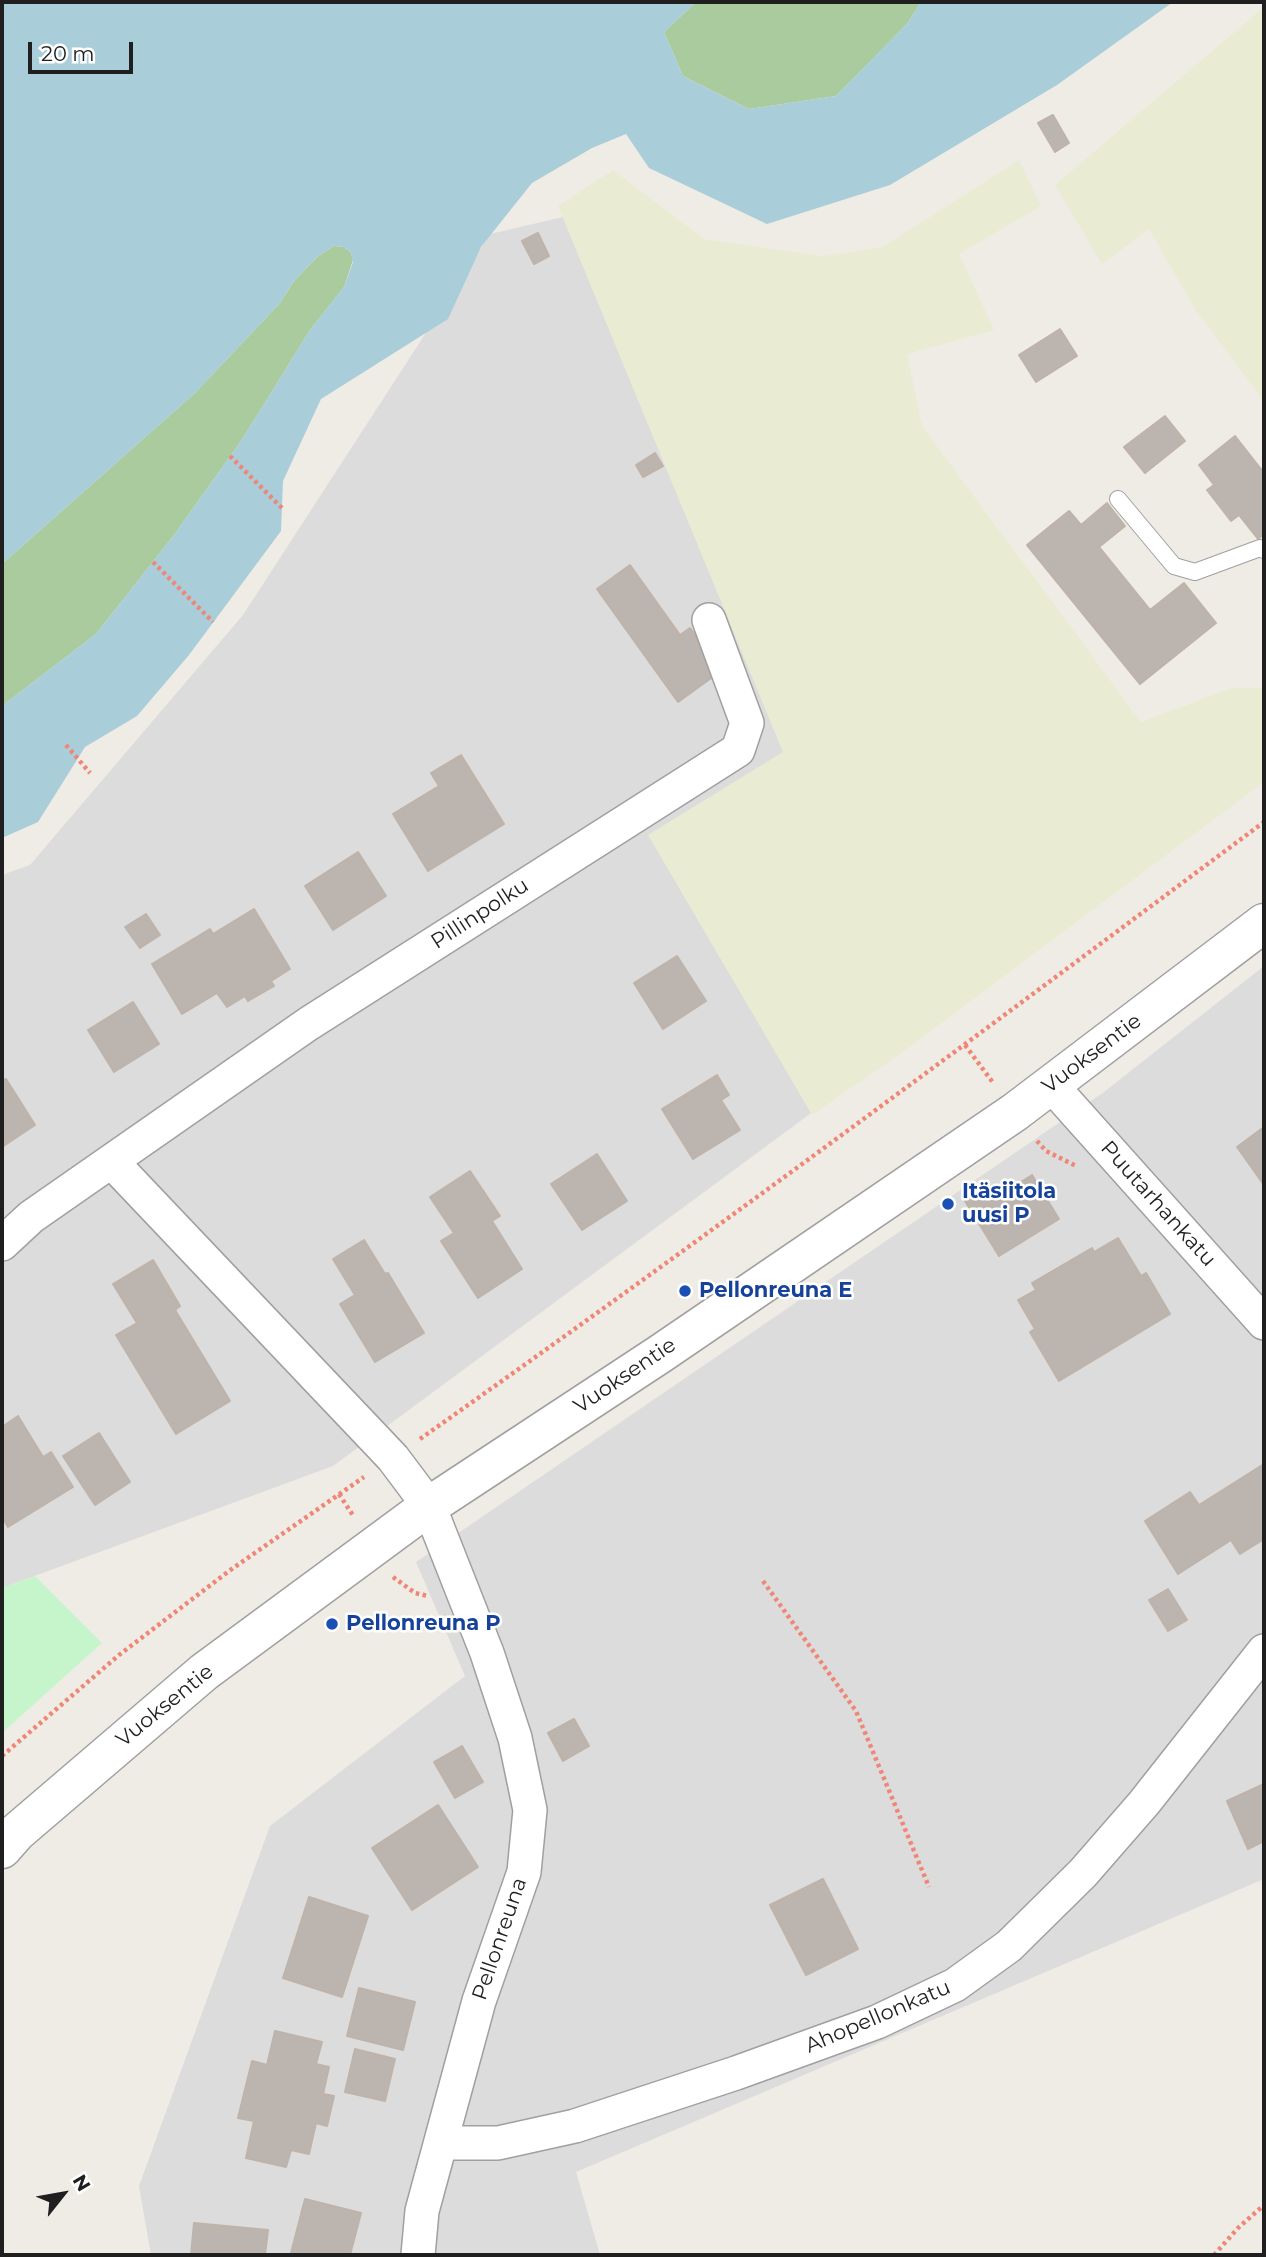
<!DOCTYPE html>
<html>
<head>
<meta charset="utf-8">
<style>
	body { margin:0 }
	#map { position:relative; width:1266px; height:2257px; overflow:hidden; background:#efece5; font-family:Montserrat,sans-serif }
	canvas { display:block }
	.frame { position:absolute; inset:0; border:4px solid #1f1f1f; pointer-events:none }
	.north { position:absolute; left:28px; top:2159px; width:70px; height:70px; -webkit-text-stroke:5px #fff; paint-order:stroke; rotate:59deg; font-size:19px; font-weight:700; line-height:28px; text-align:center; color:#1f1f1f }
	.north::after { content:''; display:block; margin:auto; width:24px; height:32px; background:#1f1f1f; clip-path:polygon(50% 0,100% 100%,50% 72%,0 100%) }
	.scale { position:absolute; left:28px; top:42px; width:105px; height:32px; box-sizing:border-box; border:4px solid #1f1f1f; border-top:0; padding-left:9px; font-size:21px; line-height:24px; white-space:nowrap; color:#1f1f1f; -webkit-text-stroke:5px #fff; paint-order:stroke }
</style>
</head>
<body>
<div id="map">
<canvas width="1266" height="2257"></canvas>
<div class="frame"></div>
<div class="north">N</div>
<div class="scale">20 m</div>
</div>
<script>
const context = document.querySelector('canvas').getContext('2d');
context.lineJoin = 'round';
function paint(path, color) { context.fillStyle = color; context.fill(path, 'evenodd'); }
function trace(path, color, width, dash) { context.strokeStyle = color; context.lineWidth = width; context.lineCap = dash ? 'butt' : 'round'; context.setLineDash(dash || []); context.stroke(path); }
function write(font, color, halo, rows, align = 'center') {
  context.font = font + ' Montserrat,sans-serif'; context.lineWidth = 5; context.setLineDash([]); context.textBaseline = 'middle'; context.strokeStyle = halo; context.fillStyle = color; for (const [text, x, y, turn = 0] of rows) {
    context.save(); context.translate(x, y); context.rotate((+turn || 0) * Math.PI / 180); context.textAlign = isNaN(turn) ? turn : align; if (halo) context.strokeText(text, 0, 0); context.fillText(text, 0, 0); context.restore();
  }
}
paint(new Path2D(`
	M 576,214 L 795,759 L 818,1108 L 333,1466 L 2,1588 L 2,875 L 30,865 L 243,615 L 490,234 Z
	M 1264,966 L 1264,1879 L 576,2172 L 600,2255 L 151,2255 L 139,2186 L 270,1826 L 465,1676 L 416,1562 L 1104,1092 Z`), '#dcdcdc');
paint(new Path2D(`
	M 1264,7 L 1264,401 L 1195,309 L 1149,229 L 1102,264 L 1055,185 Z
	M 1019,160 L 1041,206 L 959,254 L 994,330 L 907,354 L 922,426 L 1141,722 L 1232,688 L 1264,688 L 1264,782 L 897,1056 L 812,1115 L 648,835 L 783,752 L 558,206 L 613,170 L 704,239 L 822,256 L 883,247 Z`), '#e9ecd2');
paint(new Path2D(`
	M 696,2 L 921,2 L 907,24 L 836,96 L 749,109 L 683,76 L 664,32 Z
	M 334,246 L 344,247 L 351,253 L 353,260 L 344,287 L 310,330 L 243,438 L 174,535 L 96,634 L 2,706 L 2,564 L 195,393 L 280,303 L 294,281 L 317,257 Z`), '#a9cb9d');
paint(new Path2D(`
	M 35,1576 L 102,1643 L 2,1733 L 2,1588 Z`), '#c6f5cb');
paint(new Path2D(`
	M 2,2 L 696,2 L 664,32 L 683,76 L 749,109 L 836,96 L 907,24 L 921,2 L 1173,2 L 1057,85 L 890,185 L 767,224 L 649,168 L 626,134 L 592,148 L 532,183 L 481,247 L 448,319 L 321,399 L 283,481 L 281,531 L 189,655 L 137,716 L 85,747 L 38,822 L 2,838 L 2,706 L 96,634 L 174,535 L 243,438 L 310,330 L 344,287 L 353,262 L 351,253 L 344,247 L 334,246 L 317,257 L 294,281 L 280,303 L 195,393 L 2,564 Z`), '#a9cdd9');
const building = new Path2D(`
	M 1053,115 L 1069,143 L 1055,152 L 1038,123 Z
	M 538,233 L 549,256 L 534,264 L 522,241 Z
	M 1060,329 L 1077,356 L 1036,382 L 1019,355 Z
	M 1165,416 L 1185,441 L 1145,473 L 1124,447 Z
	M 1235,436 L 1264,473 L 1264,534 L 1258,539 L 1239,515 L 1231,521 L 1207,490 L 1214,485 L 1199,465 Z
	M 655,453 L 663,466 L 643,477 L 636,465 Z
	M 1107,503 L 1125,526 L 1099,547 L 1150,610 L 1184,583 L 1216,623 L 1140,684 L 1027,545 L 1069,511 L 1081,525 Z
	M 630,565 L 680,635 L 690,628 L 721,671 L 678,702 L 597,589 Z
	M 461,755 L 504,824 L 428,871 L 393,814 L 439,786 L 431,773 Z
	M 358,852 L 386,896 L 333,930 L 305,886 Z
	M 254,909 L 290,969 L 271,981 L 274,986 L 248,1001 L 245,996 L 227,1007 L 217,993 L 182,1014 L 152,964 L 210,929 L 213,934 Z
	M 146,914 L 160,935 L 140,948 L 125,927 Z
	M 677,956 L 706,1001 L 663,1029 L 634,983 Z
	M 133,1002 L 159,1044 L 114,1072 L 88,1030 Z
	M 717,1075 L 729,1095 L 721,1100 L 740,1130 L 693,1159 L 662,1109 Z
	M 6,1079 L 35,1125 L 2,1147 L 2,1081 Z
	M 1264,1127 L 1264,1185 L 1237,1147 Z
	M 597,1154 L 627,1201 L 582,1230 L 551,1184 Z
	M 470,1171 L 500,1216 L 492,1221 L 522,1269 L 478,1298 L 441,1241 L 454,1233 L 430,1197 Z
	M 1032,1175 L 1059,1219 L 999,1256 L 965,1201 L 989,1187 L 992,1192 L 1010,1181 L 1013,1187 Z
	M 1118,1238 L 1141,1276 L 1146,1273 L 1170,1314 L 1059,1381 L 1030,1332 L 1035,1329 L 1018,1300 L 1036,1290 L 1032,1283 L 1092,1248 L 1094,1252 Z
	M 364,1240 L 385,1274 L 388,1273 L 424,1333 L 375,1362 L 340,1304 L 355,1295 L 333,1259 Z
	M 153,1260 L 180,1306 L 175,1310 L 230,1401 L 176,1434 L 116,1335 L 137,1323 L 113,1284 Z
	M 18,1416 L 43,1457 L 51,1452 L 73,1487 L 8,1527 L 2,1517 L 2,1427 Z
	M 99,1433 L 130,1482 L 95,1505 L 63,1456 Z
	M 1264,1464 L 1264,1539 L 1240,1554 L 1231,1540 L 1178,1574 L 1145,1521 L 1190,1492 L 1199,1505 Z
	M 1168,1589 L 1187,1620 L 1168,1631 L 1149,1600 Z
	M 574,1719 L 589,1746 L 563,1761 L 548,1733 Z
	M 462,1746 L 483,1782 L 455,1798 L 434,1762 Z
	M 1264,1784 L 1264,1841 L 1248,1849 L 1227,1801 Z
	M 438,1805 L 478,1867 L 412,1910 L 372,1848 Z
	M 823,1879 L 858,1949 L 806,1975 L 770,1905 Z
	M 309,1897 L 368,1916 L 342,1997 L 283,1978 Z
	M 359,1988 L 415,2002 L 403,2050 L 347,2036 Z
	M 275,2031 L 322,2042 L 316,2064 L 329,2067 L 323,2094 L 334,2096 L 327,2126 L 316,2123 L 309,2154 L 291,2150 L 286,2167 L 246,2158 L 254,2121 L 238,2118 L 252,2061 L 267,2065 Z
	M 355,2049 L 395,2059 L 385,2101 L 345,2092 Z
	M 305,2199 L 361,2213 L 350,2255 L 301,2255 L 291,2253 Z
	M 194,2223 L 268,2230 L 265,2255 L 191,2255 Z`);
paint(building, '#bcb5af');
trace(building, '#bfb3a9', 2);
const service = new Path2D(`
	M 1118,499 L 1174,566 L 1195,572 L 1260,548 L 1264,550`);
const minor = new Path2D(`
	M 1052,1086 L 1264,1323
	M 112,1162 L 393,1458 L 429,1506 L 487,1653 L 515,1738 L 530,1810 L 524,1872 L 479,2001 L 422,2211 L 418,2255
	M 2,1244 L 31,1217 L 308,1024 L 738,750 L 747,723 L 709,620
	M 442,2143 L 498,2143 L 575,2126 L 736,2073 L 877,2022 L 955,1985 L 1009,1946 L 1083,1873 L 1144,1803 L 1264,1651`);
const tertiary = new Path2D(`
	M 2,1849 L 17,1832 L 204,1672 L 429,1506 L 660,1354 L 1015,1112 L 1264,923`);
trace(service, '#a0a0a0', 18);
trace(minor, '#a0a0a0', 36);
trace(tertiary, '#a0a0a0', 41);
trace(new Path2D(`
	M 230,456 L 283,509
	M 153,562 L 213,622
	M 66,745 L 90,773
	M 965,1045 L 994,1084
	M 1037,1141 L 1046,1151 L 1076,1166
	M 420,1439 C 705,1238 985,1030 1264,822
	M 339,1494 L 354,1517
	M 393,1577 L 415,1593 L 428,1596
	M 763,1581 L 856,1711 L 929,1887
	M 2,1756 L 119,1655 L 229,1571 L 364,1477
	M 1214,2255 L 1238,2228 L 1264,2205`), '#ef8676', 4.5, [3.5, 3.5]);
trace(service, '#fff', 16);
trace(minor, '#fff', 33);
trace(tertiary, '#fff', 38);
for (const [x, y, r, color] of [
	[948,1204,7,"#1a4fb4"],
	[685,1291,7,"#1a4fb4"],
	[332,1624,7,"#1a4fb4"]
]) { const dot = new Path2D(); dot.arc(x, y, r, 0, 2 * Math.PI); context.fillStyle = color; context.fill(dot); trace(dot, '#fff', 2.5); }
write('21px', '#1f1f1f', '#fff', [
	["Pillinpolku",480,914,-33],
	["Vuoksentie",1092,1054,-37],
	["Puutarhankatu",1158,1204,48],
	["Vuoksentie",625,1376,-34],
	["Vuoksentie",165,1706,-39],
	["Pellonreuna",500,1939,-71],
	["Ahopellonkatu",878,2017,-23]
]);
write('bold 21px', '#164399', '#fff', [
	["Itäsiitola",962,1192],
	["uusi P",962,1216],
	["Pellonreuna E",699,1291],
	["Pellonreuna P",346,1624]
], 'left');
</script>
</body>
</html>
